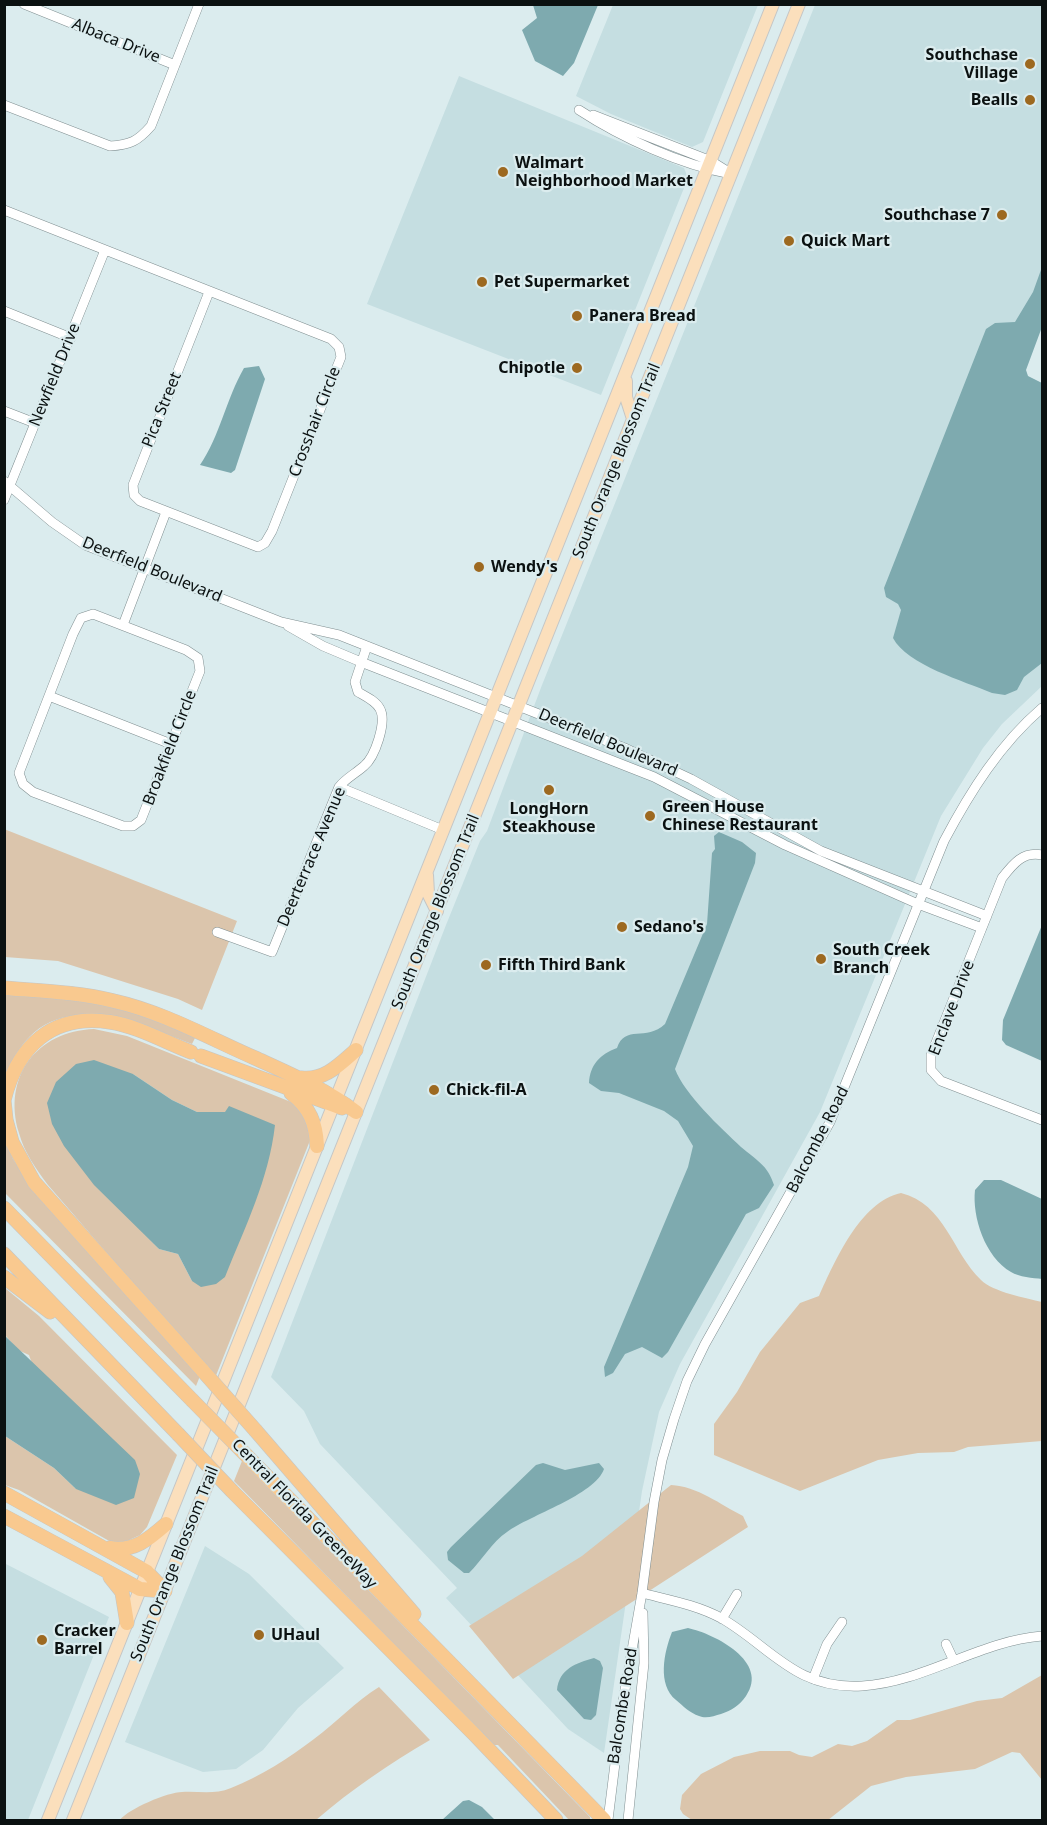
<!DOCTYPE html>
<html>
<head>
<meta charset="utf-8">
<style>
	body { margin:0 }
	#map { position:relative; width:1047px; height:1825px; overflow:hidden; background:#dbecee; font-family:"Noto Sans",sans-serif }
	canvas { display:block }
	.frame { position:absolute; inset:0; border:6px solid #0b1111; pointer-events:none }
</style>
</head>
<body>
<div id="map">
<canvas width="1047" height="1825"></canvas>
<div class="frame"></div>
</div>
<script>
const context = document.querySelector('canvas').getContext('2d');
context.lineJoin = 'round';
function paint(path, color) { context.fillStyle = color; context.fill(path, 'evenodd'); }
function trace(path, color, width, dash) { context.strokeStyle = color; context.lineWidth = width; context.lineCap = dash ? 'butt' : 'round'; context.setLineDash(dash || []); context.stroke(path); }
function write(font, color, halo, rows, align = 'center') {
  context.font = font + ' "Noto Sans",sans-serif'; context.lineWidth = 4.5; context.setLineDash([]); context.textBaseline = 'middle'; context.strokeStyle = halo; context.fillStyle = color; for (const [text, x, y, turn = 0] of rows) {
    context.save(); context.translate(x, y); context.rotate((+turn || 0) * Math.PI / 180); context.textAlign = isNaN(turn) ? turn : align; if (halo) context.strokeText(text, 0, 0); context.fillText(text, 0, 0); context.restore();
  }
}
paint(new Path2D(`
	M 613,5 L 758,5 L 703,142 L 692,147 L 611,114 L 576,96 Z
	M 815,5 L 1042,5 L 1042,287 L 953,512 L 1042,558 L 1042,686 L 1002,724 L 983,748 L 941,816 L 820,1112 L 680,1364 L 659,1412 L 642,1491 L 604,1753 L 568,1729 L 446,1598 L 457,1588 L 320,1444 L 304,1411 L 271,1377 L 446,925 L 480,841 L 487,831 L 542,685 Z
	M 459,76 L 684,168 L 688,178 L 601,395 L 367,304 Z
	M 205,1546 L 249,1574 L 344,1668 L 298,1708 L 263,1750 L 236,1769 L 203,1772 L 125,1742 Z
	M 4,1563 L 109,1617 L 28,1820 L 5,1820 Z`), '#c5dee1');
paint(new Path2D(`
	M 4,829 L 237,921 L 202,1010 L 178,999 L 58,961 L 5,957 Z
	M 5,991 L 114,1004 L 196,1036 L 192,1044 C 122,1018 42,982 5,1077 Z
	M 94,1029 L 127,1036 L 291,1102 C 306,1109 312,1128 309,1143 L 215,1378 L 48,1185 C 36,1169 24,1152 19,1133 C 2,1077 37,1031 94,1029 ZM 133,1074 L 172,1100 L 197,1112 L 225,1112 L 192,1281 L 178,1254 L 159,1249 L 93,1180 Z
	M 4,1139 L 13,1159 L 33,1189 L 200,1376 L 196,1386 L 5,1193 Z
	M 901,1193 C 945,1204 952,1252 981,1280 C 993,1292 1026,1298 1042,1302 L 1042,1441 L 968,1447 L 954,1452 L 918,1453 L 878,1460 L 800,1491 L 714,1455 L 714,1424 L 737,1392 L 760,1352 L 800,1303 L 819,1296 C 835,1261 860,1202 901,1193 Z
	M 5,1288 L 39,1316 L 177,1455 L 147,1527 L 140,1535 L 125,1542 L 111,1542 L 19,1490 L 5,1485 L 5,1436 L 54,1468 L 76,1489 L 29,1355 L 18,1350 L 5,1335 Z
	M 242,1461 L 590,1817 L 590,1820 L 569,1820 L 498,1745 L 493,1745 L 234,1481 Z
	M 671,1485 C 697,1486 721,1505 743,1516 L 748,1527 L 513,1679 L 469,1626 L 582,1556 Z
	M 1042,1675 L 1042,1780 L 1020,1753 L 1012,1752 L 975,1769 L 906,1777 L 871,1786 L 828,1820 L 692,1820 L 683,1814 L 680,1809 L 682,1795 L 701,1774 L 734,1757 L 760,1751 L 790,1751 L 799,1755 L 812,1757 L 838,1744 L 852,1746 L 867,1741 L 897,1720 L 910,1720 L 977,1701 L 1002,1698 Z
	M 379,1687 L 430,1740 C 389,1764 352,1789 316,1820 L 120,1820 C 128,1809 168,1792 182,1792 C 199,1791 214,1795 231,1788 C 261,1776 289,1758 314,1739 C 337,1722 355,1702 379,1687 Z`), '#dbc5ac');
paint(new Path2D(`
	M 533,5 L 598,5 L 574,63 L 563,76 L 535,61 L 522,30 L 537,18 Z
	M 1042,267 L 1042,327 L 1026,370 L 1028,376 L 1042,383 L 1042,663 L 1024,677 L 1017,690 L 1005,695 L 992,693 C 964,681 907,665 893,638 L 901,610 L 898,604 L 886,597 L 884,588 L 986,329 L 995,323 L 1015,322 L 1033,292 Z
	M 259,366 L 265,379 L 235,470 L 231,473 L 200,465 C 220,436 226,399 244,368 Z
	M 719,832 L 742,842 L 756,853 L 755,863 L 675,1069 C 685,1095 720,1127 741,1147 C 756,1160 768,1165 774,1185 L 759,1208 L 746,1214 L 668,1352 L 662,1358 L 642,1347 L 625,1354 L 613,1373 L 605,1377 L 604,1367 L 688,1167 L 693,1146 L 678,1121 L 664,1111 L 619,1093 L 601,1091 L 589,1083 C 590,1065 600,1054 617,1048 C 625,1024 646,1042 665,1024 L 707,924 L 712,853 L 715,849 L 714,836 Z
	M 1042,925 L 1042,1061 L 1006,1045 L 1002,1040 L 1003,1020 Z
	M 94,1060 L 133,1074 L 172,1100 L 197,1112 L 225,1112 L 229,1106 L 275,1125 C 269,1179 245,1227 225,1277 L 216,1284 L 201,1287 L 192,1281 L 178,1254 L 159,1249 L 94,1185 L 64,1146 L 52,1124 L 47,1103 L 56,1082 L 76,1064 Z
	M 984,1180 L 1001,1180 L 1042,1199 L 1042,1279 C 1033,1278 1019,1277 1011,1272 C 985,1257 972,1217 975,1190 Z
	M 4,1335 L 135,1460 L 140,1474 L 134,1498 L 116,1505 L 76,1489 L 54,1468 L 5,1436 Z
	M 543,1463 L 565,1470 L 599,1463 L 604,1469 C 595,1495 530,1515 507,1532 C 492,1542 482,1560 469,1573 L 464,1573 L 448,1560 L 447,1552 L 451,1547 L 536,1465 Z
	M 688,1628 C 715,1634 770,1662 746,1696 C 739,1706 732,1710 721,1714 C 714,1716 706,1719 699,1716 C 690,1713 683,1706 676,1700 C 657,1685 664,1652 672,1632 Z
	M 594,1658 L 600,1661 L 603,1668 L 596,1715 L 591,1720 L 584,1719 L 557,1690 C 559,1669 576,1663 594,1658 Z
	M 469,1800 L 482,1807 L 495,1820 L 442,1820 L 463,1801 Z`), '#7eaaaf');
const minor = new Path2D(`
	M 24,4 L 175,65
	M 4,105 L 110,146 C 130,145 138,141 151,126 L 199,4
	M 579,110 C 622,138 681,165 731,174
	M 593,115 L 711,161 L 727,171
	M 4,210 L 331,339 L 339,347 L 341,357 L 272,531 L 265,543 L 258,547 L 140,501 L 134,495 L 133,485 L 209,292
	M 4,311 L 71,338
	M 4,411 L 35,423
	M 4,481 L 52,522 L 85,545 L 281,622 L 339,635 L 627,749 L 691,779 L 821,851 L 987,916
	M 4,500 L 105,250
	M 93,614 L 186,650 L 198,658 L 200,671 L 141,820 L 133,826 L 123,826 L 33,792 L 23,784 L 19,773 L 73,634 L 81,618 Z
	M 123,625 L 166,512
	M 288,626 L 323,646 L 361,662 L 654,777 L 785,845 L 918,904 L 982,928
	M 49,696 L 171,744
	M 339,787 L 443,830
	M 1042,855 C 1023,851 1013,864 1002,878 L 931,1055 L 931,1070 L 941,1081 L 1042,1120
	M 217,932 L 272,952 L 339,787 C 346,778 355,774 364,766 C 375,757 387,722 380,709 C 376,701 365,696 358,692 L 355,682 L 367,646
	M 642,1593 C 669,1600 697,1605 721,1618 C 770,1646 795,1690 862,1686 C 925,1682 979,1641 1042,1636
	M 722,1619 L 737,1594
	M 946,1644 L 953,1659
	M 813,1679 L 827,1644 L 842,1622
	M 608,1820 L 622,1707 L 642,1593 L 654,1502 L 662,1460 L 674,1419 L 687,1381 L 705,1344 L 830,1122 L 944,841 C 970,792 1000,744 1042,708
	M 628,1820 L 644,1663 L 643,1613`);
const major = new Path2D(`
	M 626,381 L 626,397 L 633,419
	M 427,875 L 428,893 L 437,911
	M 48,1820 L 773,4
	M 73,1820 L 799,4`);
const highway = new Path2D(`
	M 4,988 C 41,991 78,992 114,1001 C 163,1012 209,1038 255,1058 C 290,1074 325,1089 356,1112
	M 201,1056 L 342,1108
	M 301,1078 C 324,1081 339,1065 356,1050
	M 291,1093 C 310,1108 316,1123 317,1146
	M 4,1100 C 17,1047 52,1013 110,1022 C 137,1026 165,1042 191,1052
	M 4,1101 L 6,1120 L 12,1142 L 34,1182 L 203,1371
	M 4,1208 L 192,1400
	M 4,1254 L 178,1434
	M 4,1277 L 50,1312
	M 256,1431 L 414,1614
	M 247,1456 L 604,1820
	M 232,1491 L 476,1736 L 556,1820
	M 4,1493 L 147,1572 L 165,1591
	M 4,1516 L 140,1589 L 165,1591
	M 110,1548 C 134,1552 149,1539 166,1524
	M 110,1577 L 122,1592 L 127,1623`);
trace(minor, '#808f91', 10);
trace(major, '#c4c6c6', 14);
trace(highway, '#c4c6c6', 15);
trace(minor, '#fff', 9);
trace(major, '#fbdfbc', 12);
trace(highway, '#f9c98f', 14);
const highwayBridge = new Path2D(`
	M 203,1371 L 256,1431
	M 192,1400 L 247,1456
	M 178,1434 L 232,1491`);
trace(highwayBridge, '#c4c6c6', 15, []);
trace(highwayBridge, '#f9c98f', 14);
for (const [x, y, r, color] of [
	[1030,64,6,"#9d6920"],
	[1030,100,6,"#9d6920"],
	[503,172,6,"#9d6920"],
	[1002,215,6,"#9d6920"],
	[789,241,6,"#9d6920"],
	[482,282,6,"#9d6920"],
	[577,316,6,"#9d6920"],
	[577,368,6,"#9d6920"],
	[479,567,6,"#9d6920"],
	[549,790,6,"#9d6920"],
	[650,816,6,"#9d6920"],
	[622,927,6,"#9d6920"],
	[821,959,6,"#9d6920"],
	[486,965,6,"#9d6920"],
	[434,1090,6,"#9d6920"],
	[259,1635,6,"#9d6920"],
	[42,1640,6,"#9d6920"]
]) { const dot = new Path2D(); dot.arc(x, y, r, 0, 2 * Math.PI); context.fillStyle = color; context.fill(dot); trace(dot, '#dbecee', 2); }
write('16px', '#0b1111', '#dbecee', [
	["Albaca Drive",116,41,22],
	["Newfield Drive",55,375,-68],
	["Pica Street",162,410,-68],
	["Crosshair Circle",315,422,-69],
	["South Orange Blossom Trail",617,461,-68],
	["Deerfield Boulevard",152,570,22],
	["Deerfield Boulevard",608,743,23],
	["Broakfield Circle",170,748,-69],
	["Deerterrace Avenue",312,857,-67],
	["South Orange Blossom Trail",436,912,-68],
	["Enclave Drive",952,1008,-69],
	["Balcombe Road",818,1140,-63],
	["Central Florida GreeneWay",304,1514,46],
	["South Orange Blossom Trail",175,1564,-68],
	["Balcombe Road",623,1706,-81]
]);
write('bold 16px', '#0b1111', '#dbecee', [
	["Southchase",1018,55,"right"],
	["Village",1018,73,"right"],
	["Bealls",1018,100,"right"],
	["Walmart",515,163],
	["Neighborhood Market",515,181],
	["Southchase 7",990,215,"right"],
	["Quick Mart",801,241],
	["Pet Supermarket",494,282],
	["Panera Bread",589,316],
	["Chipotle",565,368,"right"],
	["Wendy's",491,567],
	["Green House",662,807],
	["Chinese Restaurant",662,825],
	["LongHorn",549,809,"center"],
	["Steakhouse",549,827,"center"],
	["Sedano's",634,927],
	["South Creek",833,950],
	["Branch",833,968],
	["Fifth Third Bank",498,965],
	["Chick-fil-A",446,1090],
	["Cracker",54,1631],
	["Barrel",54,1649],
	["UHaul",271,1635]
], 'left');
</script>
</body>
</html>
